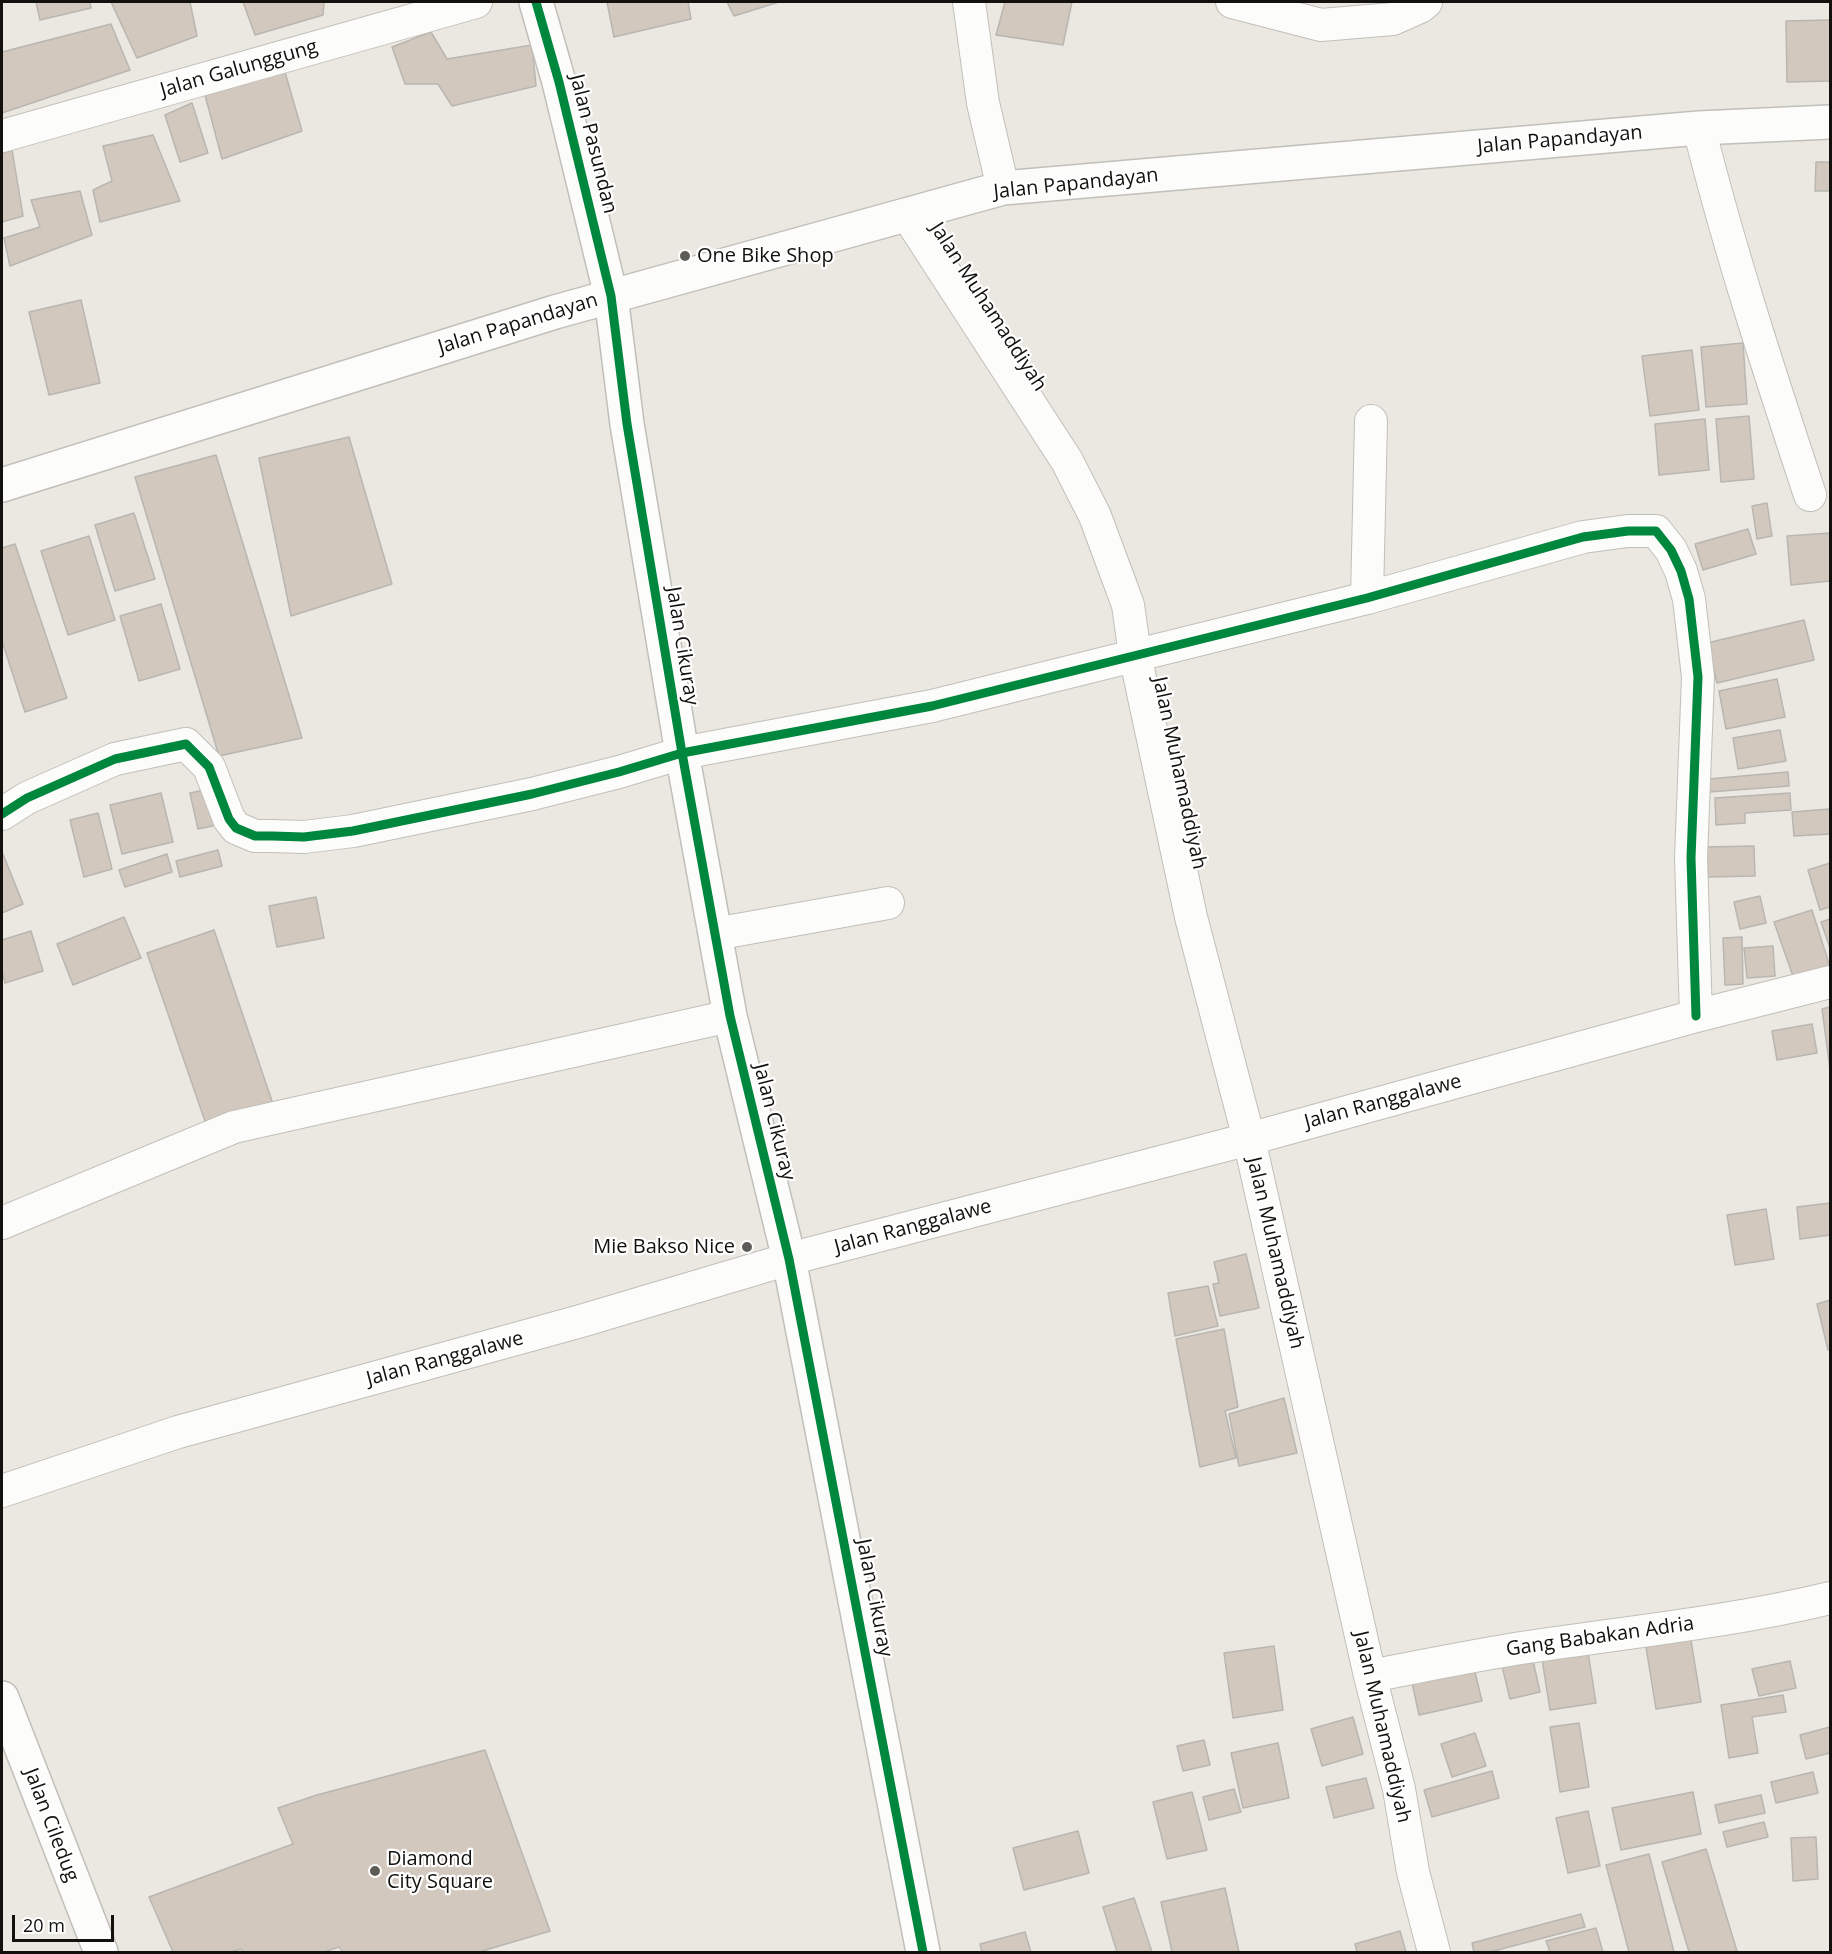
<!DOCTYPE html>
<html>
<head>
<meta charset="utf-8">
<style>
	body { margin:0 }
	#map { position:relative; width:1832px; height:1954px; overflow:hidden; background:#eae8e1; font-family:"Open Sans",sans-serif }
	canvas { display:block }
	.frame { position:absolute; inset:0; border:3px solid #12110d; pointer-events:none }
	.scale { position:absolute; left:12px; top:1915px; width:102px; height:27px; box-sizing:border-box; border:3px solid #12110d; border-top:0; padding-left:8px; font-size:18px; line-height:21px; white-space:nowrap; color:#12110d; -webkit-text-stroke:4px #fff; paint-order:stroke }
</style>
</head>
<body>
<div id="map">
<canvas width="1832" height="1954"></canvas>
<div class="frame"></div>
<div class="scale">20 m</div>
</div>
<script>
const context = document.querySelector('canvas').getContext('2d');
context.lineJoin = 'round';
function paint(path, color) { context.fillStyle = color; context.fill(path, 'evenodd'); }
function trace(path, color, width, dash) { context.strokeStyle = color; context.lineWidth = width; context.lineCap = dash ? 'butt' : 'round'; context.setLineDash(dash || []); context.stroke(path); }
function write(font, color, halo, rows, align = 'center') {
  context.font = font + ' "Open Sans",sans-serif'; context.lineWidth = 4.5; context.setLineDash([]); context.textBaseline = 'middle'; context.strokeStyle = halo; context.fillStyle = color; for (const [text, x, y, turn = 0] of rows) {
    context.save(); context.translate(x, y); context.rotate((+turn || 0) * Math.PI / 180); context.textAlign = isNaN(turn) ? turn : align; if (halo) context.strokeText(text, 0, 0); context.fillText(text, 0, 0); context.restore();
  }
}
const building = new Path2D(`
	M 36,2 L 90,2 L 91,8 L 40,20 Z
	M 111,2 L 190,2 L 197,36 L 137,58 Z
	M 243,2 L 324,2 L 323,15 L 255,35 Z
	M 607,2 L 688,2 L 691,19 L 614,37 Z
	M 727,2 L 779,2 L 734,16 Z
	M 1005,2 L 1072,2 L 1063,45 L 996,35 Z
	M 1830,20 L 1830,81 L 1787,82 L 1786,21 Z
	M 111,24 L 130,70 L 2,113 L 2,52 Z
	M 431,32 L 447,59 L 532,45 L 536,86 L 452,106 L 438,84 L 405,84 L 392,47 Z
	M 285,72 L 302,131 L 222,159 L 205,95 Z
	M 192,103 L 208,153 L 180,162 L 165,115 Z
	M 153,135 L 180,201 L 100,222 L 93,190 L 112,181 L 103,146 Z
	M 12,150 L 23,216 L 2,222 L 2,153 Z
	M 1816,162 L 1830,162 L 1830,191 L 1815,191 Z
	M 80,191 L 92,235 L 10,266 L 4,238 L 40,227 L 31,200 Z
	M 81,300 L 100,383 L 49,395 L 29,312 Z
	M 1743,343 L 1747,404 L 1706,407 L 1701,347 Z
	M 1692,350 L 1699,410 L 1650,416 L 1642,356 Z
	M 1749,416 L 1754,479 L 1721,482 L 1716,419 Z
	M 1705,419 L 1709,470 L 1659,475 L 1655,424 Z
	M 349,437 L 392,584 L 291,616 L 259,458 Z
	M 216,455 L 302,738 L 219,756 L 135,477 Z
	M 1767,503 L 1772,536 L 1757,539 L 1752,506 Z
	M 134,513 L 155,579 L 115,591 L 95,525 Z
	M 1748,529 L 1756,554 L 1703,570 L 1695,544 Z
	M 1830,533 L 1830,581 L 1791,585 L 1787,536 Z
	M 89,536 L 115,620 L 68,635 L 41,551 Z
	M 15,544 L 67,698 L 25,712 L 2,641 L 2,548 Z
	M 161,604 L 180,669 L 139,681 L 120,616 Z
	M 1804,620 L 1814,660 L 1717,683 L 1707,643 Z
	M 1777,679 L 1785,717 L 1726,729 L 1719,691 Z
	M 1780,730 L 1786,761 L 1738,769 L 1733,738 Z
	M 1788,772 L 1789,786 L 1709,792 L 1708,779 Z
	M 209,789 L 217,825 L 198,829 L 190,793 Z
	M 161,793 L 173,842 L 122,854 L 110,805 Z
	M 1790,793 L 1791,810 L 1745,813 L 1745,823 L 1716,825 L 1715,798 Z
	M 1830,809 L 1830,834 L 1794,836 L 1792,812 Z
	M 98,813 L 112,869 L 84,877 L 70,820 Z
	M 1754,846 L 1755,876 L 1707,877 L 1706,847 Z
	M 218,850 L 222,866 L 180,877 L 176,861 Z
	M 3,854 L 23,904 L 2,913 L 2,855 Z
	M 167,854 L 172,872 L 125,887 L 119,870 Z
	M 1830,863 L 1830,907 L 1820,910 L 1808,870 Z
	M 1760,896 L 1766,923 L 1740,929 L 1734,902 Z
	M 316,897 L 324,938 L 277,947 L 269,906 Z
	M 1812,910 L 1830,967 L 1794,979 L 1774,922 Z
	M 124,917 L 141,958 L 73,985 L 57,944 Z
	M 1830,919 L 1830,948 L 1821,922 Z
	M 214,930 L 273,1104 L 207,1127 L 147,953 Z
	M 31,931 L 43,971 L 5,983 L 2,971 L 2,940 Z
	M 1742,937 L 1743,984 L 1725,985 L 1723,938 Z
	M 1773,946 L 1775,976 L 1747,978 L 1744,948 Z
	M 1830,1007 L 1830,1069 L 1822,1009 Z
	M 1812,1024 L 1817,1053 L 1777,1060 L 1772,1031 Z
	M 1830,1203 L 1830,1235 L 1800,1239 L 1797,1207 Z
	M 1766,1209 L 1774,1259 L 1735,1265 L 1727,1215 Z
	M 1246,1254 L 1259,1308 L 1220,1316 L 1213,1284 L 1219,1283 L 1214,1262 Z
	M 1208,1286 L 1218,1326 L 1175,1336 L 1168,1293 Z
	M 1830,1300 L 1830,1350 L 1828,1350 L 1817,1304 Z
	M 1224,1329 L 1238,1407 L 1225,1411 L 1236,1458 L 1200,1467 L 1176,1339 Z
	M 1284,1398 L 1297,1453 L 1239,1466 L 1229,1414 Z
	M 1690,1634 L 1701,1702 L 1656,1709 L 1645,1641 Z
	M 1274,1646 L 1283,1710 L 1233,1718 L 1224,1653 Z
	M 1588,1652 L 1596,1703 L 1550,1710 L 1542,1659 Z
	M 1532,1656 L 1540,1692 L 1510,1699 L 1501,1662 Z
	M 1790,1661 L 1796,1688 L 1759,1696 L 1752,1669 Z
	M 1473,1664 L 1482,1701 L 1419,1715 L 1411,1678 Z
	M 1783,1695 L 1786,1712 L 1752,1717 L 1758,1753 L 1729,1758 L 1721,1705 Z
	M 1353,1717 L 1363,1754 L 1322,1766 L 1311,1729 Z
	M 1579,1723 L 1589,1787 L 1560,1792 L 1550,1727 Z
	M 1830,1727 L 1830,1753 L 1806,1759 L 1800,1735 Z
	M 1475,1733 L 1486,1766 L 1452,1777 L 1441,1744 Z
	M 1204,1740 L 1210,1765 L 1183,1771 L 1177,1746 Z
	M 1278,1743 L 1289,1798 L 1243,1808 L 1231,1753 Z
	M 485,1750 L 550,1931 L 479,1952 L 343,1952 L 339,1947 L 324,1952 L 243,1952 L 241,1949 L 231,1952 L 173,1952 L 149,1897 L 293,1844 L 278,1808 L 317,1795 Z
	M 1492,1771 L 1499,1798 L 1432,1817 L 1424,1790 Z
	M 1813,1772 L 1818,1793 L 1776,1803 L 1771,1782 Z
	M 1366,1778 L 1374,1808 L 1334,1818 L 1326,1787 Z
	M 1234,1789 L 1241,1812 L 1209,1820 L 1203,1797 Z
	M 1192,1792 L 1207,1850 L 1167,1859 L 1153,1802 Z
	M 1693,1792 L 1701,1834 L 1621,1850 L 1612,1808 Z
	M 1761,1795 L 1765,1813 L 1719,1823 L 1715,1805 Z
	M 1588,1811 L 1600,1866 L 1568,1873 L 1556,1818 Z
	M 1764,1822 L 1768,1837 L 1727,1847 L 1723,1832 Z
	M 1078,1831 L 1089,1873 L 1024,1890 L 1013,1848 Z
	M 1816,1837 L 1818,1879 L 1793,1881 L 1791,1838 Z
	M 1706,1849 L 1737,1951 L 1731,1952 L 1689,1952 L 1662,1862 Z
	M 1649,1854 L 1674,1952 L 1629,1952 L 1606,1865 Z
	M 1225,1888 L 1239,1952 L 1172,1952 L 1161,1902 Z
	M 1134,1898 L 1152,1952 L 1117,1952 L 1103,1907 Z
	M 1581,1914 L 1585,1927 L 1490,1952 L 1474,1952 L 1472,1943 Z
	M 1596,1928 L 1603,1952 L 1550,1952 L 1546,1941 Z
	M 1400,1931 L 1406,1952 L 1357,1952 L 1355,1944 Z
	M 1025,1932 L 1031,1952 L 982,1952 L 980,1944 Z`);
paint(building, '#d2c8be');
trace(building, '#b9b6b2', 1.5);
const street = new Path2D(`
	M 969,2 L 983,103 L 1003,188
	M 1232,2 L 1321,25 L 1393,19 L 1420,7 L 1426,2
	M 1699,128 C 1730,252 1770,374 1810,495
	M 2,136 L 476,2
	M 908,216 L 1067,461 L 1095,516 L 1128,605 L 1135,655 L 1191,917 L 1249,1139 L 1370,1676 L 1399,1789 L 1413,1872 L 1434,1952
	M 1367,598 L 1371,421
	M 2,814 L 27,798 L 115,759 L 186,744 L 209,767 L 229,819 L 236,828 L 255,836 L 272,836 L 304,837 L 353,831 L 532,794 L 619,772 L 682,753 L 932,706 L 1367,598 L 1583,537 L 1628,531 L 1656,531 L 1671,550 L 1681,571 L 1689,599 L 1698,677 L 1691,858 L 1696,1016
	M 715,934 L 888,903
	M 2,1223 L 234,1127 L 730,1016
	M 2,1491 L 178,1432 L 581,1321 L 789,1259 L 1249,1139 L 1696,1016 L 1830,982
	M 1370,1676 C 1423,1666 1475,1655 1528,1647 C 1629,1632 1731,1622 1830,1598`);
const secondary = new Path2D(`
	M 536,2 L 559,82 L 611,296 L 627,424 L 682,753 L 730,1016 L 789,1259 L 923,1952
	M 2,485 L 555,312 L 1003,188 L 1699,128 L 1830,122
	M 2,1698 L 101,1952`);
trace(street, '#c1bfb9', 34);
trace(secondary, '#c1bfb9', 36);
trace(street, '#fcfcfa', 32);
trace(secondary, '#fcfcfa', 33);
trace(new Path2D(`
	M 536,2 L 559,82 L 611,296 L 627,424 L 682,753 L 730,1016 L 789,1259 L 923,1952
	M 2,814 L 27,798 L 115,759 L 186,744 L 209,767 L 229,819 L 236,828 L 255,836 L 272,836 L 304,837 L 353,831 L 532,794 L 619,772 L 682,753 L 932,706 L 1367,598 L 1583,537 L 1628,531 L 1656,531 L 1671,550 L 1681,571 L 1689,599 L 1698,677 L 1691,858 L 1696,1016`), '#00873e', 9);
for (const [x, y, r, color] of [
	[685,256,6,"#5e5c57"],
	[747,1247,6,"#5e5c57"],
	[375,1871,6,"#5e5c57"]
]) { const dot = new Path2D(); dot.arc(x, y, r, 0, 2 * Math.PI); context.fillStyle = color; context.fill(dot); trace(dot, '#fff', 2); }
write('20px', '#12110d', '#fff', [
	["Jalan Galunggung",239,69,-16],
	["Jalan Papandayan",1560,140,-5],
	["Jalan Pasundan",593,144,76],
	["Jalan Papandayan",1076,184,-6],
	["Jalan Muhamaddiyah",988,307,57],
	["Jalan Papandayan",518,324,-17],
	["Jalan Cikuray",682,646,81],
	["Jalan Muhamaddiyah",1179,773,78],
	["Jalan Ranggalawe",1383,1102,-15],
	["Jalan Cikuray",774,1122,76],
	["Jalan Ranggalawe",913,1227,-15],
	["Jalan Muhamaddiyah",1275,1253,77],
	["Jalan Ranggalawe",445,1359,-15],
	["Jalan Cikuray",874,1598,79],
	["Gang Babakan Adria",1600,1637,-8],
	["Jalan Muhamaddiyah",1382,1727,77],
	["Jalan Ciledug",51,1825,69]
]);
write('20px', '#12110d', '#fff', [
	["One Bike Shop",697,256],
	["Mie Bakso Nice",735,1247,"right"],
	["Diamond",387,1859],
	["City Square",387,1882]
], 'left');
</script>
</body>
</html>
